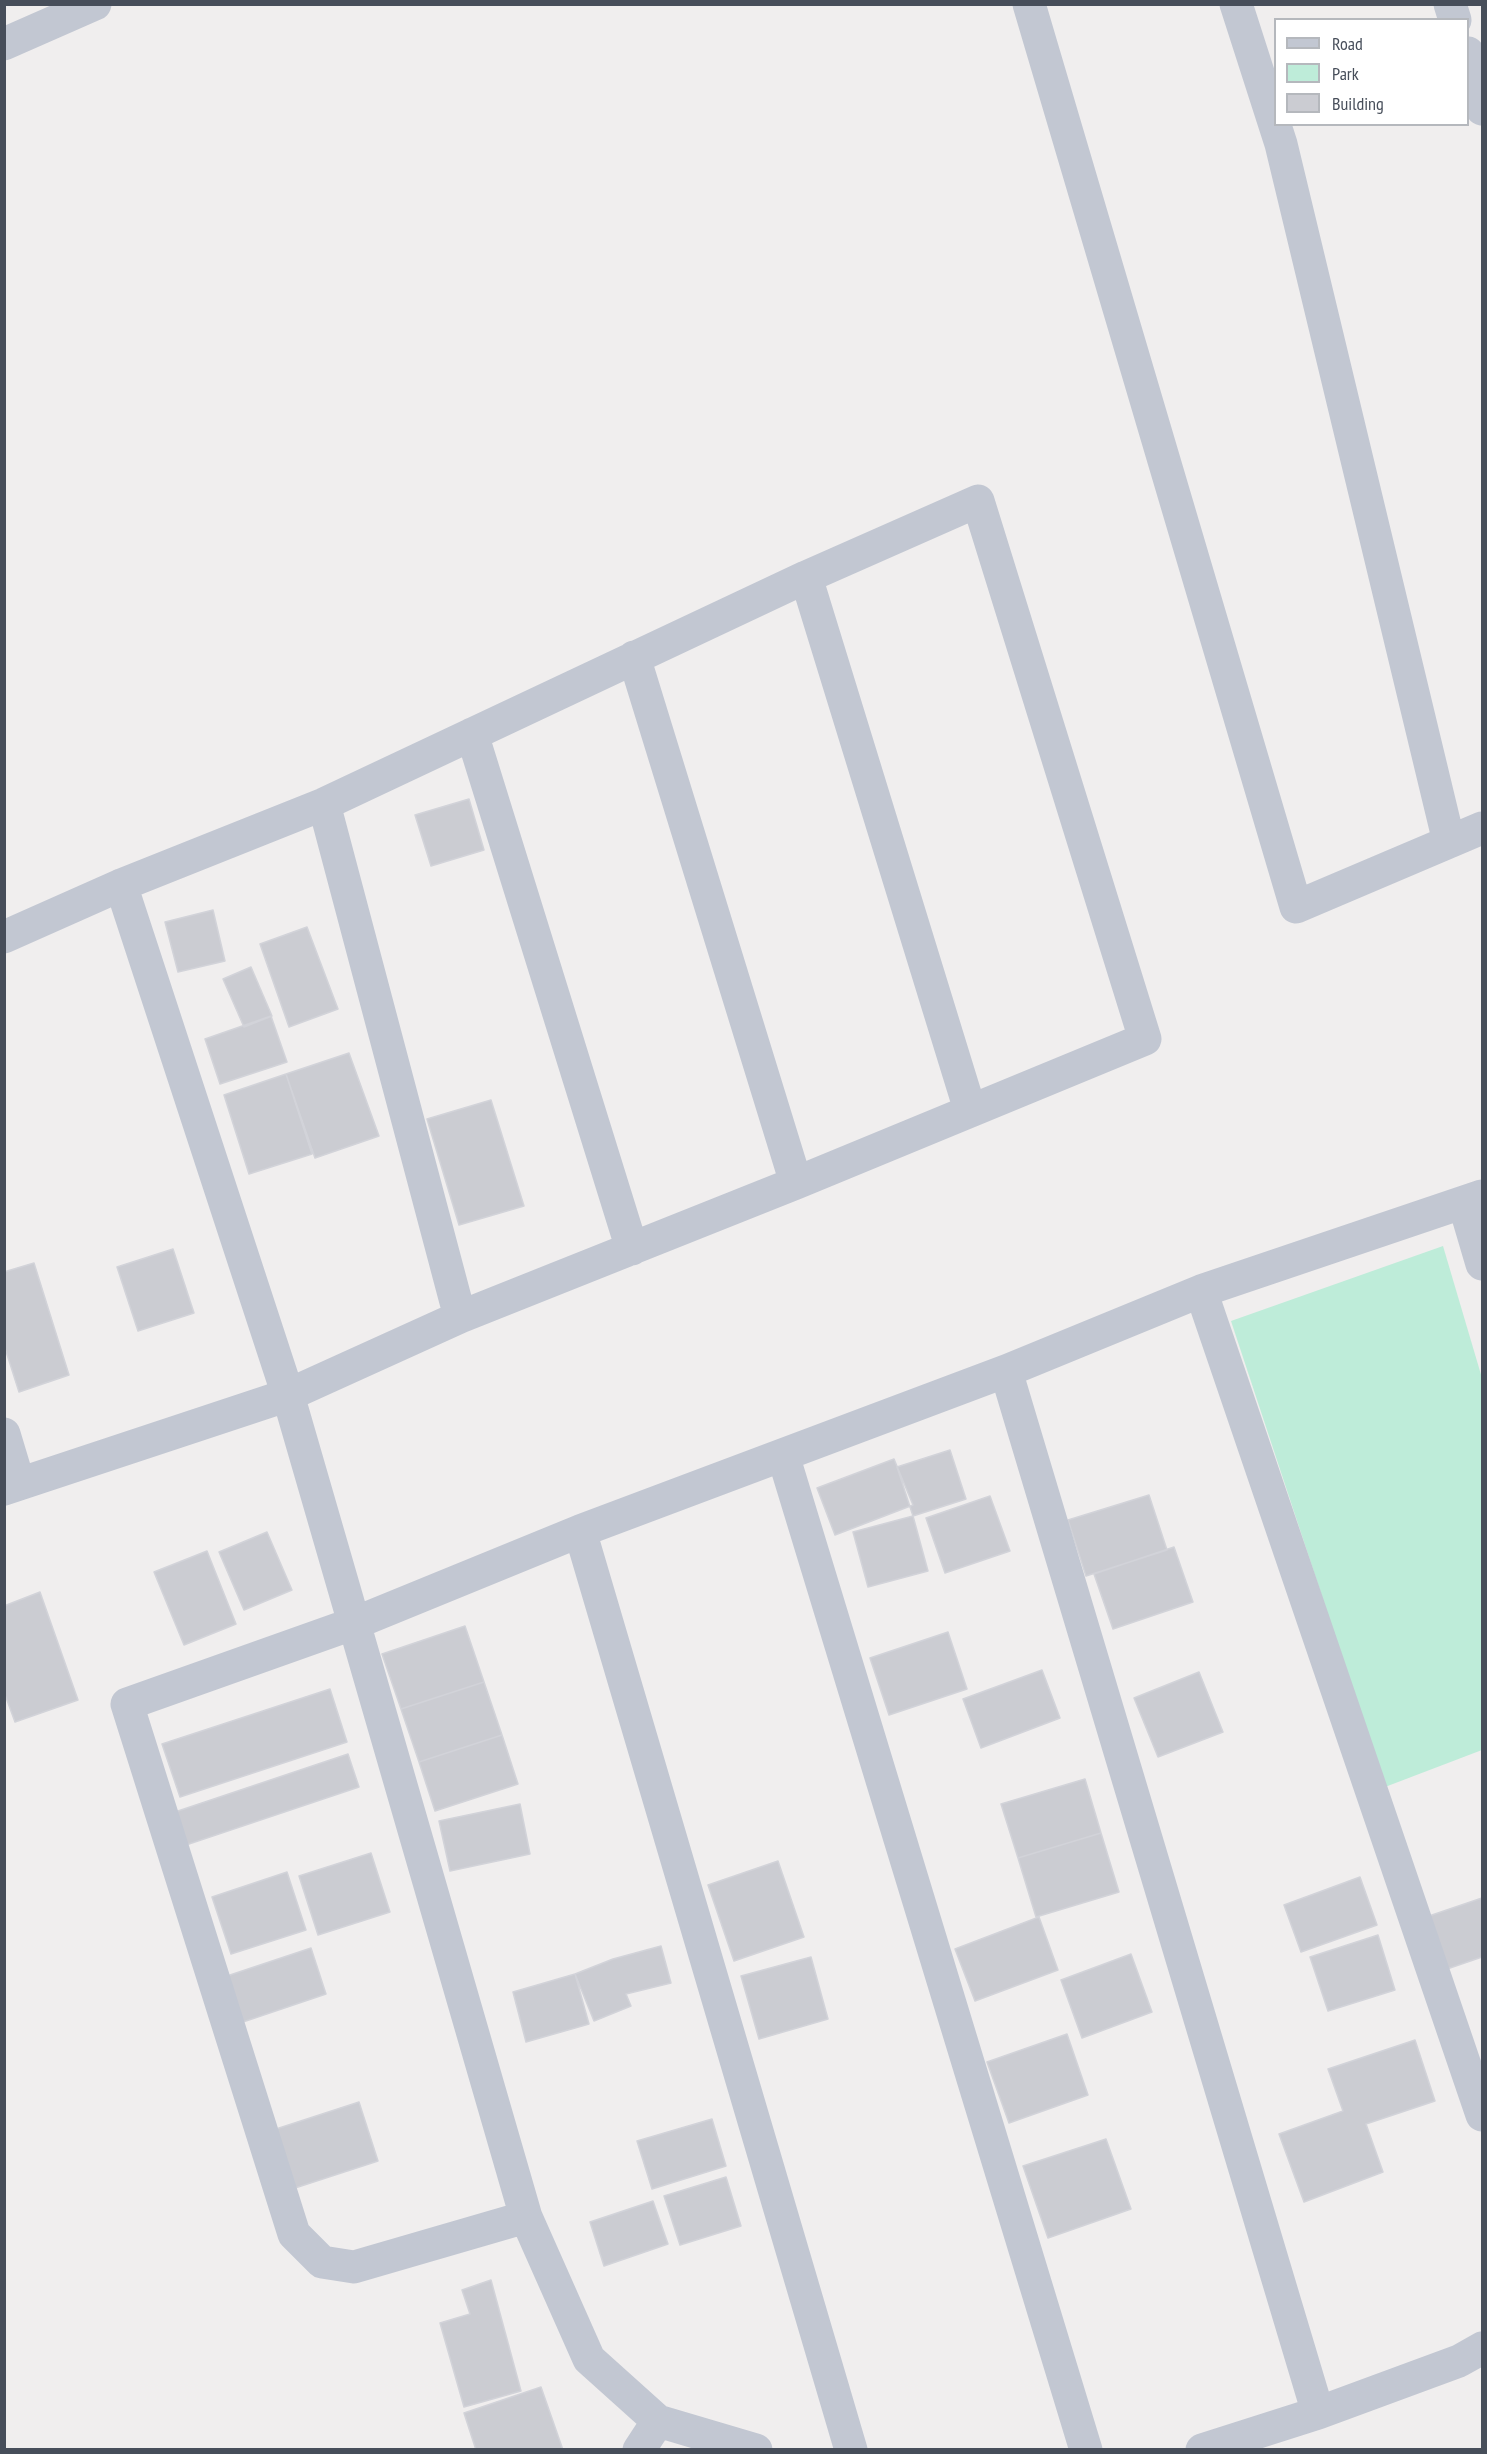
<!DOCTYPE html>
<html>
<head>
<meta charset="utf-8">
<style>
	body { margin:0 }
	#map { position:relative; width:1487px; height:2454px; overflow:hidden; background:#f0eeee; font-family:"PT Sans Narrow",sans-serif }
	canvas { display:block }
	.frame { position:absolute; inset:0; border:6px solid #474e5a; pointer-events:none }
	.legend { position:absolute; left:1274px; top:18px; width:195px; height:108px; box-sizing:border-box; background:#fff; border:2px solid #b5b8bd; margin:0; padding:8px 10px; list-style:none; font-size:18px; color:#474e5a }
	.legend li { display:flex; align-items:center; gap:12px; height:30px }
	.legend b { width:30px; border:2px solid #b5b8bd }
</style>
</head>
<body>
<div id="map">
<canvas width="1487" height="2454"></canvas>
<div class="frame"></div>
<ul class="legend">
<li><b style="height:8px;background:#c2c7d2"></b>Road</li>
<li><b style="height:16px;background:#beecd9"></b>Park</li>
<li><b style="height:16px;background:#cbccd2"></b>Building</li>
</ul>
</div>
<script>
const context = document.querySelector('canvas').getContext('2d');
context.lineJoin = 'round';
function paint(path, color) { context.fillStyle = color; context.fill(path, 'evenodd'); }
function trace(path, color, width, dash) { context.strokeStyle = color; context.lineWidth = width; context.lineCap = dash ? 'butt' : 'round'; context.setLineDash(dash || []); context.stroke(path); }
paint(new Path2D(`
	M 1443,1246 L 1482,1378 L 1482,1750 L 1385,1787 L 1231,1321 Z`), '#beecd9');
const building = new Path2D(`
	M 469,799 L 484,850 L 431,866 L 415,815 Z
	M 213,910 L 225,961 L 178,972 L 165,922 Z
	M 307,927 L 338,1009 L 289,1027 L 260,944 Z
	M 251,967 L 272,1016 L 244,1027 L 223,979 Z
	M 271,1016 L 287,1062 L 220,1084 L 205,1039 Z
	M 349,1053 L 379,1136 L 315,1158 L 286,1074 Z
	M 286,1074 L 312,1154 L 249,1174 L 224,1095 Z
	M 491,1100 L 524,1206 L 459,1225 L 427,1119 Z
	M 173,1249 L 194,1313 L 138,1331 L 117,1267 Z
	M 34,1263 L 69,1375 L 19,1392 L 4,1345 L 4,1272 Z
	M 950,1450 L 966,1499 L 913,1516 L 897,1467 Z
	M 894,1459 L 913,1505 L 835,1535 L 817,1488 Z
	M 1149,1495 L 1167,1550 L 1086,1576 L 1068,1520 Z
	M 990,1496 L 1010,1551 L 945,1573 L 926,1518 Z
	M 913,1516 L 928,1571 L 868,1587 L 853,1532 Z
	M 267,1532 L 292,1590 L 244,1610 L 219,1552 Z
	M 1174,1547 L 1193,1602 L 1113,1629 L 1094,1574 Z
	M 207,1551 L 236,1624 L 184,1645 L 154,1572 Z
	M 40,1592 L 78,1700 L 15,1722 L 4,1692 L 4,1606 Z
	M 465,1626 L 484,1682 L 401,1709 L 382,1654 Z
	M 948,1632 L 967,1689 L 889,1715 L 870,1658 Z
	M 1042,1670 L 1060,1718 L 981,1748 L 963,1699 Z
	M 1199,1672 L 1223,1732 L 1158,1757 L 1134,1698 Z
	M 484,1682 L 502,1735 L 419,1762 L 401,1709 Z
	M 330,1689 L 347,1742 L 180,1797 L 162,1744 Z
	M 502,1735 L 518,1784 L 435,1811 L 419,1762 Z
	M 348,1754 L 359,1787 L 183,1846 L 172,1813 Z
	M 1085,1779 L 1101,1833 L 1018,1858 L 1001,1804 Z
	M 520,1804 L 530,1854 L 450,1871 L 439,1821 Z
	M 1101,1833 L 1119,1892 L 1036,1917 L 1018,1858 Z
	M 371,1853 L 390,1912 L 318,1935 L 299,1876 Z
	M 778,1861 L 804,1937 L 734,1961 L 708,1885 Z
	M 287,1872 L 306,1930 L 231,1954 L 212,1897 Z
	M 1360,1877 L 1377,1925 L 1301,1952 L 1284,1905 Z
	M 1482,1898 L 1482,1957 L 1447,1969 L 1429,1916 Z
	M 1039,1917 L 1058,1970 L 975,2001 L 955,1949 Z
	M 1378,1935 L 1395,1990 L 1328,2011 L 1310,1957 Z
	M 661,1946 L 671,1983 L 626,1994 L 631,2006 L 594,2021 L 575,1974 L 613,1959 Z
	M 311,1948 L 326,1994 L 237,2024 L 221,1978 Z
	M 1131,1954 L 1152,2012 L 1082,2038 L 1061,1980 Z
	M 811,1957 L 828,2019 L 759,2039 L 741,1976 Z
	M 575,1974 L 589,2024 L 526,2042 L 513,1992 Z
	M 1067,2034 L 1088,2095 L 1009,2123 L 987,2062 Z
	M 1415,2040 L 1435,2101 L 1366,2124 L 1383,2172 L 1304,2202 L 1279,2134 L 1343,2111 L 1328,2069 Z
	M 359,2102 L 378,2161 L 292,2189 L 273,2130 Z
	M 712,2119 L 726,2166 L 652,2189 L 637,2141 Z
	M 1106,2139 L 1131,2209 L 1048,2238 L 1023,2166 Z
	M 726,2177 L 741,2226 L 680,2245 L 664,2196 Z
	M 653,2201 L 668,2244 L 604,2266 L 590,2222 Z
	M 491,2280 L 521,2391 L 464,2407 L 440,2323 L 470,2314 L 462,2290 Z
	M 541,2387 L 563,2450 L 476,2450 L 464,2413 Z`);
paint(building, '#cbccd2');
trace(building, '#d2d3d9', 1.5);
trace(new Path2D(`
	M 1029,4 L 1296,907 L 1482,828
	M 1236,4 L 1281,144 L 1449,842
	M 1450,4 L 1455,20
	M 4,44 L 95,4
	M 1468,53 L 1475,75 L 1482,109
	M 806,577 L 970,1110
	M 634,657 L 796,1183
	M 472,734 L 632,1249
	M 324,804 L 460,1317
	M 121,885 L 288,1395 L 526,2217 L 589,2359 L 658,2421 L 756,2450
	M 4,937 L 121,885 L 324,804 L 806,577 L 978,501 L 1145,1039 L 796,1183 L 460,1317 L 288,1395 L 4,1489
	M 1464,1203 L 1482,1264
	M 1201,1291 L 1482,2115
	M 1006,1371 L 1318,2413
	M 4,1434 L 19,1484
	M 783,1455 L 1086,2450
	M 580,1531 L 851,2450
	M 526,2217 L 354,2267 L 322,2262 L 294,2234 L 127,1704 L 355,1623 L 580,1531 L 1006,1371 L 1201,1291 L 1482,1196
	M 639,2450 L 658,2421
	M 1202,2450 L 1318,2413 L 1459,2361 L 1482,2348`), '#c2c7d2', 33);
</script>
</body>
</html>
